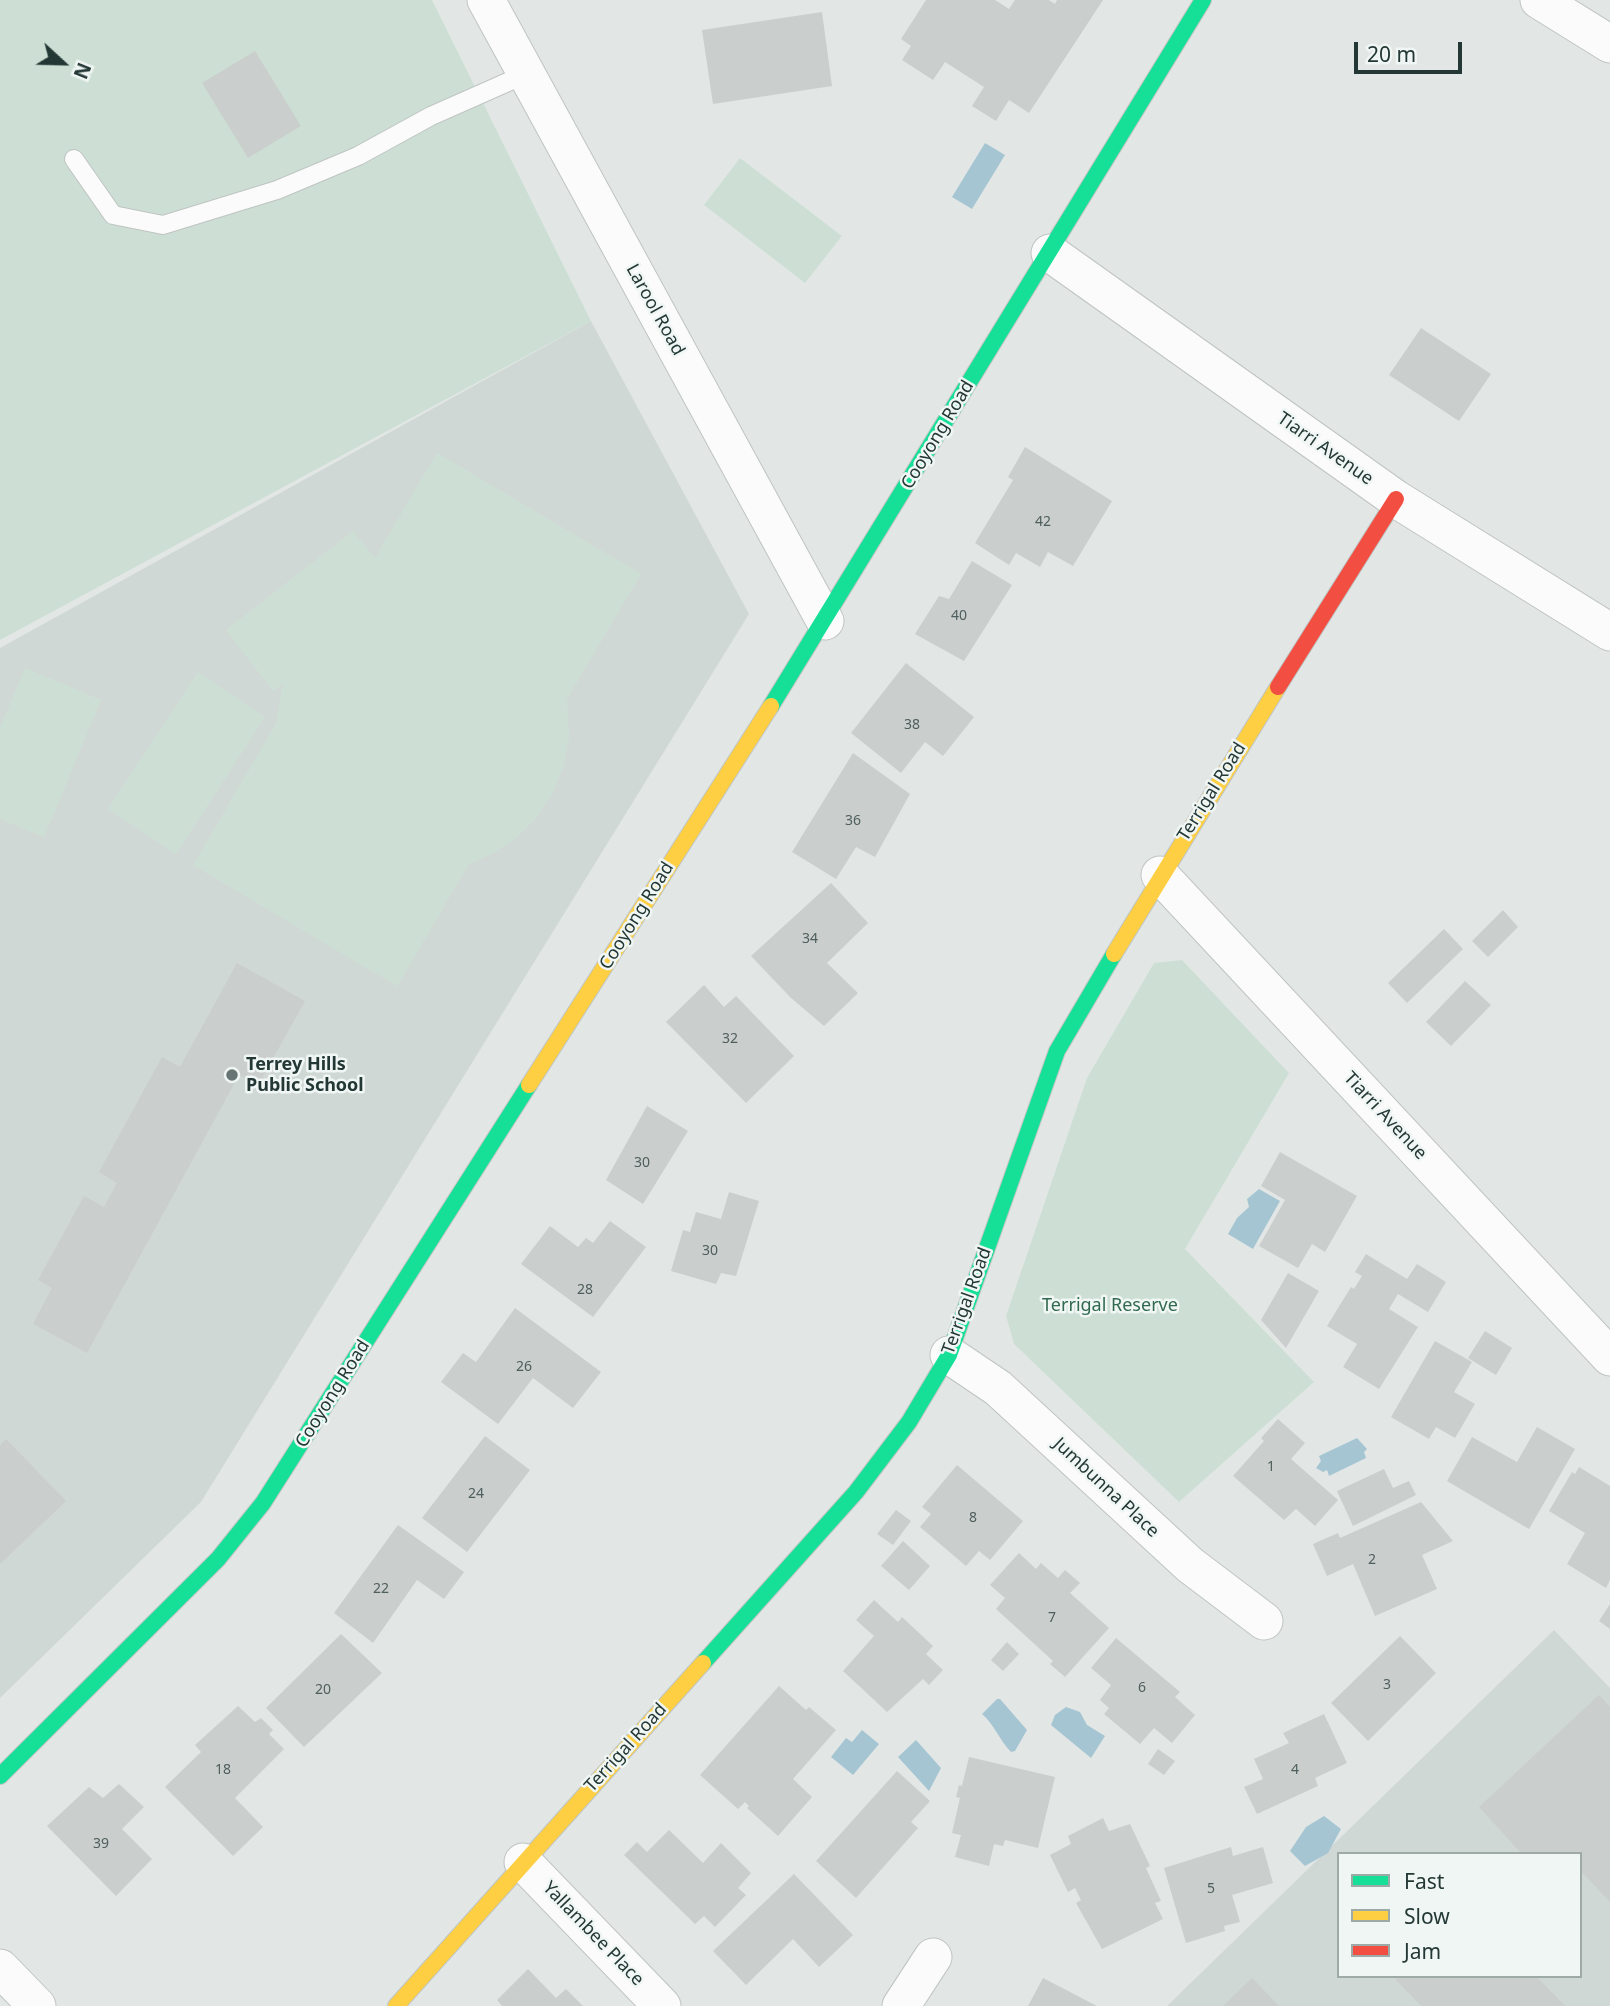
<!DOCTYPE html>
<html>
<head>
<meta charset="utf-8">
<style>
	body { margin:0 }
	#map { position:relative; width:1610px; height:2006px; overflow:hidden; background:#e2e7e6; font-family:"Noto Sans",sans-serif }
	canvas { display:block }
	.legend { position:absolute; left:1337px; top:1852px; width:245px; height:126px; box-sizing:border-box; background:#f0f6f4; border:2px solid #9eaaa8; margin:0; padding:9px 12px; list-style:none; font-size:21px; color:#233835 }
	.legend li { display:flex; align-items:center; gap:14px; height:35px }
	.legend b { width:35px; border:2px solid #9eaaa8 }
	.north { position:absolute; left:28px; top:28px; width:70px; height:70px; -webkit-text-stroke:5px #f0f6f4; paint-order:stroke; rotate:112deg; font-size:19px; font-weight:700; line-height:28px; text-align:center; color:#233835 }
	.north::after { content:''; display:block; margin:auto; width:24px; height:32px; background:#233835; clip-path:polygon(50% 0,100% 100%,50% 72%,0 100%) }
	.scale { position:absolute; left:1354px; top:42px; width:108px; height:32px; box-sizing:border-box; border:4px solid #233835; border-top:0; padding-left:9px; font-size:21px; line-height:24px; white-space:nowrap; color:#233835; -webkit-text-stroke:5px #f0f6f4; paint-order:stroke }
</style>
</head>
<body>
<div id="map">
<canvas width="1610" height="2006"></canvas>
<ul class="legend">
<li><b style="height:9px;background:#16e098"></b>Fast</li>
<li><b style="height:9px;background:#ffcf43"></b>Slow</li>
<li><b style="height:9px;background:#f24e42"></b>Jam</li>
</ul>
<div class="north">N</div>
<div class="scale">20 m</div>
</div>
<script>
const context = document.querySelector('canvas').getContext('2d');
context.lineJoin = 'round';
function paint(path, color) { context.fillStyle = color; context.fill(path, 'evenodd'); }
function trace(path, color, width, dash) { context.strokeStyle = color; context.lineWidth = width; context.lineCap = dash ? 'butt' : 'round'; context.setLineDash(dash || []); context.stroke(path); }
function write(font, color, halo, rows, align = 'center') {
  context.font = font + ' "Noto Sans",sans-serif'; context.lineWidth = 5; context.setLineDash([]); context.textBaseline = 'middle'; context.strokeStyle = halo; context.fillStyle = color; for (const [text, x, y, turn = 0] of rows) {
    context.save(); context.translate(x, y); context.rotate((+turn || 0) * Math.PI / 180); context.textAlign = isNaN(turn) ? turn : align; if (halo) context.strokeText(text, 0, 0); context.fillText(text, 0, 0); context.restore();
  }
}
paint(new Path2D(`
	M 591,321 L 749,614 L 201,1502 L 0,1698 L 0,648 Z
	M 1554,1630 L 1610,1688 L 1610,2006 L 1167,2006 ZM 1339,1854 L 1580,1854 L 1580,1976 L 1339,1976 Z`), '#d0d8d6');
paint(new Path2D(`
	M 0,0 L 432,0 L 591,321 L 0,640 Z
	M 740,158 L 842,236 L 805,283 L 704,205 Z
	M 437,453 L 641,574 L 567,699 L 569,737 L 564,765 L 553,792 L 537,817 L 516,838 L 492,854 L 469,864 L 397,986 L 193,865 L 276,724 L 283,684 L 273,691 L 226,630 L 353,531 L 375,558 Z
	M 25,668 L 101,700 L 44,837 L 0,819 L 0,728 Z
	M 198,672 L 265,717 L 176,854 L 108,809 Z
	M 1182,960 L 1289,1073 L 1185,1249 L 1314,1382 L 1179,1502 L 1014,1344 L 1006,1316 L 1087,1078 L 1154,963 Z`), '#cddfd5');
paint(new Path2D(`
	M 985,143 L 1005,155 L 972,209 L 952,197 Z
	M 1259,1189 L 1280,1201 L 1253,1249 L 1228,1234 L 1237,1218 L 1249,1207 L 1247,1199 Z
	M 1357,1438 L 1367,1449 L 1364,1452 L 1366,1458 L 1329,1476 L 1327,1470 L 1323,1472 L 1316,1468 L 1321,1461 L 1319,1456 Z
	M 997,1699 L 1000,1699 L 1027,1730 L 1015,1751 L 1011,1752 C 999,1740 995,1725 982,1714 Z
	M 1066,1707 L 1080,1712 L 1087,1725 L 1105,1736 L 1091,1758 L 1051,1725 L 1055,1715 Z
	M 862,1730 L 879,1744 L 853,1775 L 831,1757 L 846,1738 L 852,1742 Z
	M 916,1740 L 941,1768 L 929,1791 L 898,1757 Z
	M 1324,1816 L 1341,1829 L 1328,1853 L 1305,1866 L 1290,1851 L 1306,1827 Z`), '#a6c5d2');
paint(new Path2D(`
	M 926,0 L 995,0 L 1009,9 L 1015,0 L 1049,0 L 1055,4 L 1057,0 L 1103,0 L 1029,113 L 1009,100 L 996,121 L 972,106 L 984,87 L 945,62 L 933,80 L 902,60 L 911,46 L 901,39 Z
	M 822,12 L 832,86 L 713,104 L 702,30 Z
	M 255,51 L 301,126 L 248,158 L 202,83 Z
	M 1421,328 L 1491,374 L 1459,421 L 1389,375 Z
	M 1025,447 L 1112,501 L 1073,566 L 1048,552 L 1040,567 L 1016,553 L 1009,565 L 975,543 L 1013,480 L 1008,477 Z
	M 972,561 L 1012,585 L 964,661 L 915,634 L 939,596 L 949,599 Z
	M 906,663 L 974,717 L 943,756 L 925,742 L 901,773 L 851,733 Z
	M 853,753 L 910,794 L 875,857 L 856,847 L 836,879 L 792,852 Z
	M 831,883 L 868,923 L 827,963 L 858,993 L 824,1026 L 790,997 L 751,956 Z
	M 1503,910 L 1518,927 L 1488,957 L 1472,941 Z
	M 1444,929 L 1463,949 L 1407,1003 L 1388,983 Z
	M 237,963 L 305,1001 L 258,1085 L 239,1075 L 87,1353 L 33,1324 L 52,1288 L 38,1280 L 84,1196 L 104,1207 L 117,1183 L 99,1172 L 162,1057 L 180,1067 Z
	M 1465,981 L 1491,1005 L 1451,1046 L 1426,1022 Z
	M 704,985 L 724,1007 L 736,996 L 794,1056 L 746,1103 L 666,1022 Z
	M 647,1106 L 688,1131 L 643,1204 L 606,1180 Z
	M 1280,1152 L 1357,1196 L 1325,1252 L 1312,1244 L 1298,1268 L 1259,1246 L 1285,1200 L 1261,1186 Z
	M 729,1192 L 759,1201 L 736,1276 L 721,1273 L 716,1284 L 671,1271 L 683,1230 L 690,1232 L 696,1212 L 721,1219 Z
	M 610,1221 L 646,1247 L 593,1317 L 521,1264 L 550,1226 L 578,1247 L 586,1238 L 593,1243 Z
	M 1366,1254 L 1407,1279 L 1417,1264 L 1446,1282 L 1428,1312 L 1398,1294 L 1389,1309 L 1418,1327 L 1379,1389 L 1343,1367 L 1357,1344 L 1327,1326 L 1351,1287 L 1354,1289 L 1362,1276 L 1355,1272 Z
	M 1288,1273 L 1319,1291 L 1286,1348 L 1261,1320 Z
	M 515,1308 L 601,1372 L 573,1408 L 533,1378 L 498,1424 L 441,1382 L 463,1353 L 476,1362 Z
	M 1485,1331 L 1512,1348 L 1496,1375 L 1468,1358 Z
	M 1435,1341 L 1472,1362 L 1454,1392 L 1475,1404 L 1455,1438 L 1436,1427 L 1429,1439 L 1391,1417 Z
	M 1278,1419 L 1305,1443 L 1291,1459 L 1338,1500 L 1315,1526 L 1296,1509 L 1284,1520 L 1233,1476 L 1264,1441 L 1261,1438 Z
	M 1537,1427 L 1575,1449 L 1529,1529 L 1447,1481 L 1472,1437 L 1517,1462 Z
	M 485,1436 L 530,1470 L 467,1552 L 422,1518 Z
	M 6,1439 L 66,1501 L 0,1564 L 0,1445 Z
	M 957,1465 L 1023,1521 L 990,1560 L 979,1551 L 966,1566 L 920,1527 L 931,1514 L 922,1507 Z
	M 1579,1467 L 1610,1486 L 1610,1580 L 1606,1588 L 1567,1564 L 1585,1533 L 1549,1511 L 1572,1472 L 1575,1474 Z
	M 1384,1469 L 1393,1488 L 1409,1481 L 1416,1495 L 1353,1526 L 1337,1491 Z
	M 1421,1502 L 1453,1541 L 1422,1555 L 1437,1589 L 1375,1616 L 1353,1564 L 1327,1576 L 1313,1544 L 1338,1533 L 1340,1538 Z
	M 896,1510 L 911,1521 L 893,1545 L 877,1534 Z
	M 398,1525 L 464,1572 L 444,1599 L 417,1580 L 373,1643 L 334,1613 Z
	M 903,1541 L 930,1566 L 909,1590 L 881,1566 Z
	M 1019,1553 L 1036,1569 L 1041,1563 L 1058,1578 L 1065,1570 L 1080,1583 L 1070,1593 L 1109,1628 L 1065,1677 L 1050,1664 L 1053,1661 L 996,1609 L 1005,1598 L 990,1585 Z
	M 874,1600 L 898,1622 L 902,1617 L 933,1646 L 926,1654 L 943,1670 L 929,1685 L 923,1679 L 887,1712 L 843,1671 L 874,1636 L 856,1620 Z
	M 1610,1604 L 1610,1629 L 1599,1621 Z
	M 341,1634 L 382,1673 L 304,1747 L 266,1708 Z
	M 1400,1636 L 1436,1673 L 1368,1741 L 1331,1703 Z
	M 1116,1638 L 1180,1692 L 1175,1697 L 1195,1715 L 1172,1743 L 1154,1728 L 1140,1744 L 1104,1714 L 1109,1708 L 1100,1700 L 1111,1685 L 1091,1668 Z
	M 1007,1642 L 1019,1654 L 1003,1671 L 991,1660 Z
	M 779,1686 L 806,1710 L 809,1707 L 836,1730 L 793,1779 L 812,1797 L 778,1836 L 747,1808 L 749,1806 L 745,1802 L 738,1809 L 700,1775 Z
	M 1599,1695 L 1610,1707 L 1610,1902 L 1580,1870 L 1580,1854 L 1522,1854 L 1479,1807 Z
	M 238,1706 L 255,1722 L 261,1718 L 273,1730 L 269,1734 L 284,1749 L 235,1798 L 263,1827 L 233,1856 L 165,1787 L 201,1752 L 195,1745 Z
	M 1324,1714 L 1347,1763 L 1315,1778 L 1318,1786 L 1257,1814 L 1244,1787 L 1263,1779 L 1254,1759 L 1289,1743 L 1283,1733 Z
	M 1158,1749 L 1175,1761 L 1164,1775 L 1148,1764 Z
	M 969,1757 L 1055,1777 L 1038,1848 L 1005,1840 L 1003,1846 L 994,1844 L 989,1866 L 955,1857 L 961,1835 L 952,1833 L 960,1798 L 956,1797 L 959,1785 L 962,1786 Z
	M 897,1771 L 930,1801 L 911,1822 L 918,1828 L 856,1898 L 816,1861 Z
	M 119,1784 L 144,1807 L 122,1829 L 152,1859 L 116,1896 L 47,1826 L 89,1787 L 103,1798 Z
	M 1103,1818 L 1109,1831 L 1130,1824 L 1150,1866 L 1146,1868 L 1161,1901 L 1155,1903 L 1163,1919 L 1102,1949 L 1076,1903 L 1081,1900 L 1075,1888 L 1068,1892 L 1050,1855 L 1071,1844 L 1068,1836 Z
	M 669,1830 L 703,1863 L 721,1843 L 751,1873 L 738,1888 L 746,1895 L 715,1927 L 704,1916 L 695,1924 L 624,1855 L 637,1842 L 647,1852 Z
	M 1231,1847 L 1233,1856 L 1263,1847 L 1273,1883 L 1232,1895 L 1240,1922 L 1224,1926 L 1225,1931 L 1186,1943 L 1164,1868 Z
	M 794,1874 L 853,1935 L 819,1967 L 793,1939 L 746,1985 L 713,1951 Z
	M 528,1969 L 556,1998 L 566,1989 L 583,2006 L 502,2006 L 497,2000 Z
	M 1398,1976 L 1536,1976 L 1565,2006 L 1421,2006 L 1395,1979 Z
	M 1043,1978 L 1097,2006 L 1028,2006 Z
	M 1252,1978 L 1279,2006 L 1223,2006 Z`), '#cacecd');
const lane = new Path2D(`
	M 74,159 L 113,215 L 163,225 L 277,190 L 358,156 L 431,116 L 526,74`);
const street = new Path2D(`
	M 486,0 L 825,621
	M 1539,0 L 1610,44
	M 1050,253 L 1396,499 L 1610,632
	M 1160,875 L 1610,1357
	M 949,1355 L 998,1388 L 1190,1565 L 1264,1621
	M 523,1862 L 662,2006
	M 0,1968 L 37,2006
	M 901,2006 L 933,1957`);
const fast = new Path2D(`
	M 771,706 L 1203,0
	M 703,1663 L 856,1492 L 909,1422 L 949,1355 L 1057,1051 L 1114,954
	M 0,1776 L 218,1559 L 263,1503 L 529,1085`);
const slow = new Path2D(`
	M 1114,954 L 1278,687
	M 529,1085 L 771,706
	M 396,2006 L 703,1663`);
const jam = new Path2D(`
	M 1278,687 L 1396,499`);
trace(lane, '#bfc4c3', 20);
trace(street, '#bfc4c3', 39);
trace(fast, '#bfc5c3', 18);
trace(slow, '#bfc5c3', 18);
trace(jam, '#bfc5c3', 18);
trace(lane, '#fbfbfb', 18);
trace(street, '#fbfbfb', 37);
trace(fast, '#16e098', 16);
trace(slow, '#ffcf43', 16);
trace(jam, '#f24e42', 16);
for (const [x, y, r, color] of [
	[232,1075,7,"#667573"]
]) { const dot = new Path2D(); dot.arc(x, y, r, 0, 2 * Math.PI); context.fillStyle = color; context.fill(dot); trace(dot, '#f0f6f4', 2.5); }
write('14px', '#4e5e5c', null, [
	["42",1043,522],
	["40",959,616],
	["38",912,725],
	["36",853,821],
	["34",810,939],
	["32",730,1039],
	["30",642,1163],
	["30",710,1251],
	["28",585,1290],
	["26",524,1367],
	["1",1271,1467],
	["24",476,1494],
	["8",973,1518],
	["2",1372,1560],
	["22",381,1589],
	["7",1052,1618],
	["3",1387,1685],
	["6",1142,1688],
	["20",323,1690],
	["18",223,1770],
	["4",1295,1770],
	["39",101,1844],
	["5",1211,1889]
]);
write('18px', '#233835', '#f0f6f4', [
	["Larool Road",655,310,61],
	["Cooyong Road",938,435,-59],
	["Tiarri Avenue",1325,449,35],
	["Terrigal Road",1212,792,-58],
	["Cooyong Road",637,916,-58],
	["Tiarri Avenue",1385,1116,47],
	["Terrigal Road",967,1301,-70],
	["Cooyong Road",333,1394,-58],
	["Jumbunna Place",1106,1488,43],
	["Terrigal Road",626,1748,-48],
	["Yallambee Place",593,1934,46]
]);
write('bold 18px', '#233835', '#f0f6f4', [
	["Terrey Hills",246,1065],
	["Public School",246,1086]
], 'left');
write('18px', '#316a50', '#f0f6f4', [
	["Terrigal Reserve",1110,1306]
]);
</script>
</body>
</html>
